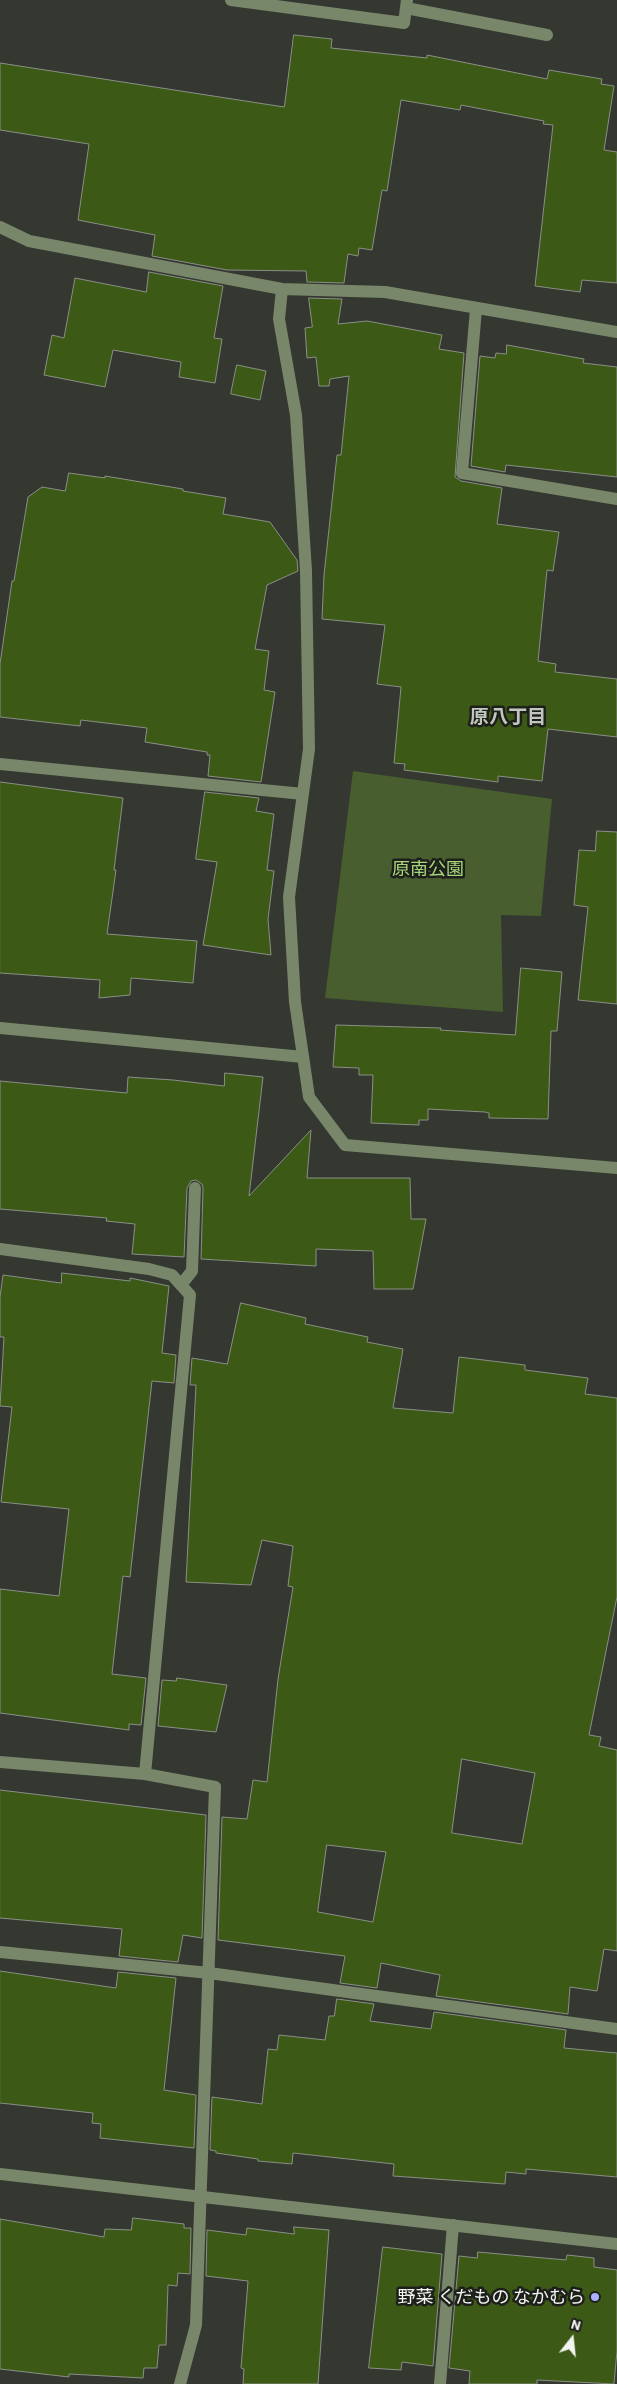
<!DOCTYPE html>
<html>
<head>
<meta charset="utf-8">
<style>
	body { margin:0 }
	#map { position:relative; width:617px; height:2384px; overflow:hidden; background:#343831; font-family:Barlow,sans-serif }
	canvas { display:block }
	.north { position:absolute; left:547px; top:2314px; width:50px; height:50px; -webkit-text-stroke:4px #1d1f1b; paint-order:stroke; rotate:16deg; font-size:14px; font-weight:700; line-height:20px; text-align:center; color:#f1f4ef }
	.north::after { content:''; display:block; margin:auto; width:18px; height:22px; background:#f1f4ef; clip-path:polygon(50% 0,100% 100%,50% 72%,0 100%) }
</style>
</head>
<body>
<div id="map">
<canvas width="617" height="2384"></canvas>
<div class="north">N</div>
</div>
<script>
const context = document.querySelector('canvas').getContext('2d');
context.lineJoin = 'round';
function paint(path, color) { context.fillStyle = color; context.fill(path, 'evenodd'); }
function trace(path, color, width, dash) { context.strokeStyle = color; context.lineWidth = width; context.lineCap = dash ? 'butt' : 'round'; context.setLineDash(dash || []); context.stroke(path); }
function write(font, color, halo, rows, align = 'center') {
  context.font = font + ' Barlow,"Noto Sans JP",sans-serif'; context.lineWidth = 5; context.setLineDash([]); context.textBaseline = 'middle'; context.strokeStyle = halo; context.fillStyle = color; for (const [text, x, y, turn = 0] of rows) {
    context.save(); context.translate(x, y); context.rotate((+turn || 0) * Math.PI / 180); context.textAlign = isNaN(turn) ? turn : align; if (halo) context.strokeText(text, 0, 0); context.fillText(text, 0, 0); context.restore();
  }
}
paint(new Path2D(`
	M 353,771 L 552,799 L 541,916 L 501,915 L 503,1012 L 325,998 Z`), '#485e2f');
const building = new Path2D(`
	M 294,35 L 332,39 L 331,48 L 427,58 L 427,55 L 547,79 L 549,70 L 602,79 L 601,84 L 614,86 L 604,150 L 617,152 L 617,283 L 582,280 L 580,292 L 535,286 L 553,125 L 543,124 L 544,121 L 461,105 L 460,110 L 401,100 L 387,191 L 382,190 L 372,250 L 359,248 L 358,256 L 348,254 L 344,283 L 307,282 L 306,271 L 227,270 L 152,256 L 155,235 L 78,220 L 89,144 L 0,130 L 0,63 L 284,107 Z
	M 149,272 L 223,286 L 214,338 L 222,339 L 215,383 L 179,377 L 181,362 L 113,350 L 105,387 L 44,375 L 52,335 L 64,338 L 75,278 L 146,292 Z
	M 309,298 L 342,299 L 338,324 L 367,321 L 442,335 L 439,349 L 464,353 L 455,477 L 461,481 L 502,488 L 497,524 L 559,532 L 553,571 L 547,570 L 538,661 L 556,664 L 555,672 L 617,679 L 617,737 L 548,729 L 542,781 L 498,776 L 498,782 L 404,770 L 405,764 L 394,763 L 401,687 L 377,684 L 385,625 L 322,619 L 324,575 L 337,455 L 341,455 L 349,376 L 330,379 L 329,386 L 319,386 L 316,357 L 307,358 L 305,328 L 312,327 Z
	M 507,345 L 584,359 L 583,363 L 617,367 L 617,477 L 506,465 L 505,472 L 471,466 L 480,356 L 495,358 L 496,353 L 506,354 Z
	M 237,365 L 266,371 L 260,400 L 231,394 Z
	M 69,473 L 105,478 L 105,476 L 183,489 L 183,491 L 226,498 L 223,514 L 270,522 L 297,560 L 298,571 L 267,585 L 255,649 L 269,651 L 264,690 L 275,692 L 261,782 L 208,776 L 210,755 L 207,755 L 207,752 L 145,742 L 147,728 L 81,720 L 80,726 L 0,717 L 0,664 L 12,581 L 14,581 L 28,497 L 42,487 L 65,491 Z
	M 0,782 L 123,798 L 114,870 L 116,870 L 107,934 L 197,941 L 193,983 L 131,978 L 130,995 L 99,998 L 100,980 L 0,973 Z
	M 205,792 L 259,798 L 256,811 L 274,814 L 267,870 L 274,871 L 268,919 L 271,955 L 203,945 L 217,862 L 196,859 Z
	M 597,831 L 617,832 L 617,1004 L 578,1000 L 588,907 L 574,905 L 579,850 L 595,851 Z
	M 521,968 L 562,972 L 557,1031 L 551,1031 L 548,1119 L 489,1118 L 489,1113 L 485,1112 L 428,1109 L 428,1120 L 419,1120 L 419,1125 L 371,1123 L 373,1075 L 359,1075 L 359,1068 L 333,1067 L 336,1025 L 441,1028 L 440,1030 L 515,1035 Z
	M 225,1073 L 263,1077 L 249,1196 L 311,1130 L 307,1178 L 410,1178 L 411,1219 L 426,1219 L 413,1289 L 374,1289 L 373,1251 L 316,1249 L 316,1266 L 201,1259 L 203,1188 L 202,1184 L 196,1180 L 191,1181 L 187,1188 L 184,1257 L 132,1254 L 135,1224 L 106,1221 L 107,1218 L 0,1209 L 0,1081 L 127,1093 L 128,1077 L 173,1080 L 224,1086 Z
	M 62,1273 L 130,1281 L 130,1278 L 169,1286 L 162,1353 L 176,1355 L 174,1383 L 152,1381 L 130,1577 L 123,1576 L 112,1674 L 146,1678 L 141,1725 L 129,1724 L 129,1730 L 0,1713 L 0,1589 L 59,1596 L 69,1509 L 1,1502 L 12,1407 L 0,1406 L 4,1337 L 0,1337 L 0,1297 L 3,1275 L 61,1283 Z
	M 241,1303 L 306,1318 L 305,1324 L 368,1337 L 367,1342 L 403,1349 L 393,1408 L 453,1413 L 459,1357 L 525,1365 L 525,1370 L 588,1378 L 585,1394 L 617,1398 L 617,1597 L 589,1735 L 601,1737 L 599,1746 L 617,1750 L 617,1951 L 604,1949 L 597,1991 L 570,1987 L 568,2014 L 436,1996 L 440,1975 L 381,1963 L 377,1988 L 340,1983 L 345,1956 L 218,1940 L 222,1817 L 247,1819 L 253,1780 L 267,1782 L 278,1679 L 293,1587 L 288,1586 L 293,1546 L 262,1540 L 251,1585 L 186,1582 L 196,1385 L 190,1385 L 192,1358 L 227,1364 ZM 462,1759 L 535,1773 L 522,1844 L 452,1833 ZM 327,1845 L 386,1852 L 373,1922 L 318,1912 Z
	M 177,1678 L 227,1685 L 216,1732 L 158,1726 L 162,1680 L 176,1681 Z
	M 0,1790 L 206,1815 L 202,1938 L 183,1935 L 178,1962 L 119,1956 L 122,1929 L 0,1918 Z
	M 0,1971 L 116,1988 L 118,1972 L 176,1978 L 164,2090 L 196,2095 L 194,2148 L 100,2138 L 101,2124 L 92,2123 L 93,2113 L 0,2103 Z
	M 337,1999 L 374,2004 L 370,2021 L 431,2029 L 434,2012 L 566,2030 L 564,2048 L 617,2053 L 617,2177 L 526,2169 L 526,2174 L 506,2172 L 505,2184 L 393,2176 L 394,2164 L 293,2153 L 292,2164 L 258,2161 L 258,2159 L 216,2153 L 216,2151 L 210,2150 L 212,2097 L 262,2104 L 268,2049 L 277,2050 L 279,2035 L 325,2040 L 329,2016 L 334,2016 Z
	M 133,2218 L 184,2224 L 184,2228 L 191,2228 L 190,2274 L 178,2273 L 177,2286 L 168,2285 L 166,2345 L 159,2345 L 157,2368 L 144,2368 L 143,2378 L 69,2374 L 69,2377 L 0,2369 L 0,2219 L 104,2237 L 105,2229 L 131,2230 Z
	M 294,2227 L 329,2230 L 318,2384 L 243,2384 L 244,2369 L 241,2368 L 248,2281 L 206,2276 L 207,2230 L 246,2235 L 247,2228 L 294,2234 Z
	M 383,2247 L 442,2254 L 433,2366 L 402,2362 L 401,2370 L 369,2368 Z
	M 478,2252 L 566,2260 L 567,2255 L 594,2258 L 594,2267 L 617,2270 L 617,2351 L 614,2384 L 537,2380 L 537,2384 L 469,2384 L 470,2371 L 449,2368 L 459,2256 L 477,2258 Z`);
paint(building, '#3c5a15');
trace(building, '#8a8f87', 1);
trace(new Path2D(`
	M 231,0 L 404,23 L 407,0
	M 406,8 L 547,35
	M 0,227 L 29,241 L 282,289 L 385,292 L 617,332
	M 282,289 L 279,319 L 296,415 L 306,571 L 309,749 L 289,897 L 295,1002 L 309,1097 L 345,1145 L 617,1168
	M 476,309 L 462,473 L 617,499
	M 0,764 L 303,794
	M 0,1028 L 303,1057
	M 0,1249 L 149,1269 L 172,1275 L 190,1295 L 145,1774
	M 181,1285 L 192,1271 L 195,1188
	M 0,1762 L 145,1774 L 215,1787 L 196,2325 L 180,2384
	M 0,1952 L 209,1973 L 617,2029
	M 0,2174 L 617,2244
	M 440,2384 L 453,2225`), '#78876a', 12);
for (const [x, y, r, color] of [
	[595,2297,5,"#aab0fb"]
]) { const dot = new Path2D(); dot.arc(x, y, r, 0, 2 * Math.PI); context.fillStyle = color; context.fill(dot); trace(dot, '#1d1f1b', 2); }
write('18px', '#a9d679', '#1d1f1b', [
	["原南公園",428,869]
]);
write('18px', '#f1f4ef', '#1d1f1b', [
	["野菜 くだもの なかむら",585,2297]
], 'right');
write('bold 19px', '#c2c7be', '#1d1f1b', [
	["原八丁目",508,717]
]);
</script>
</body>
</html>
